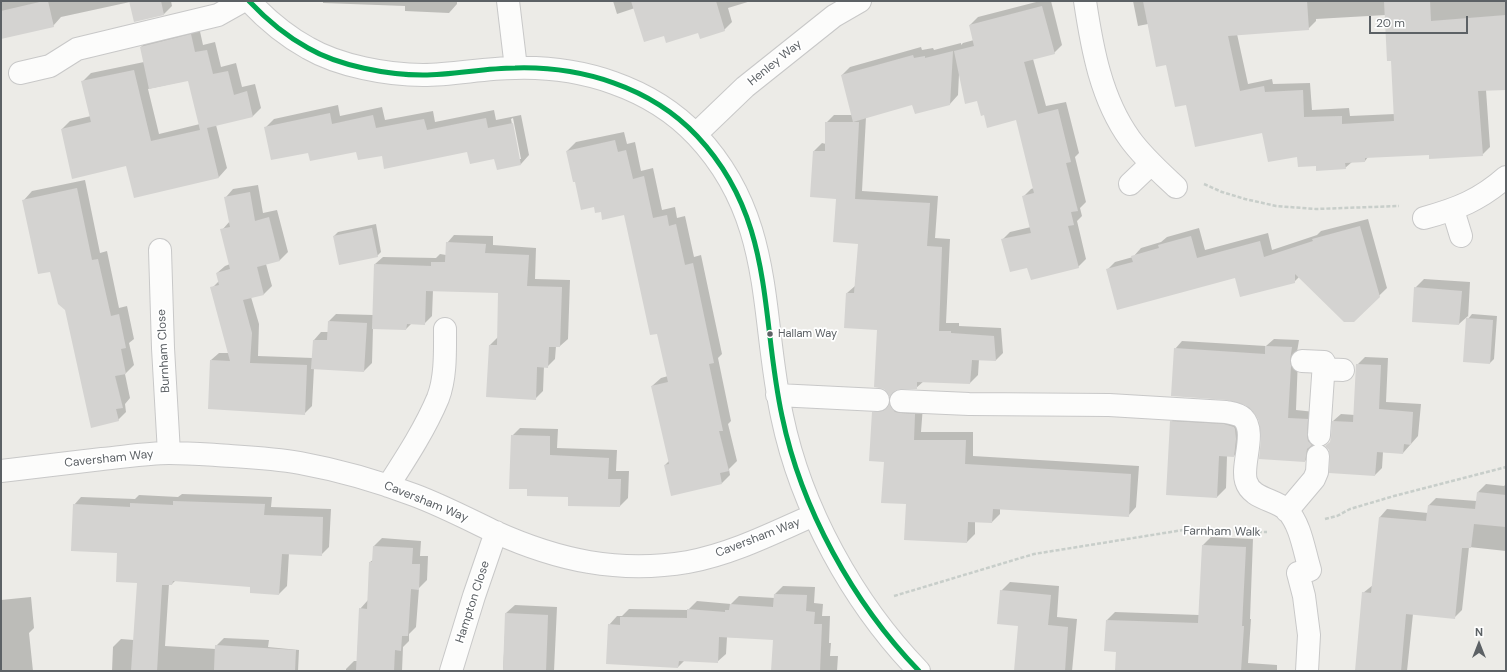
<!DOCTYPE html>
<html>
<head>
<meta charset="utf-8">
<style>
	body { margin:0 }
	#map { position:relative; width:1507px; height:672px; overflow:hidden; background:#ecebe7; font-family:"DM Sans",sans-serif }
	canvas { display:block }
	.frame { position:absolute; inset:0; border:2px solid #5c6165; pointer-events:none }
	.north { position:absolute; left:1459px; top:624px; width:40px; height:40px; -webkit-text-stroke:3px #fff; paint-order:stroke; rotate:0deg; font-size:11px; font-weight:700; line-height:16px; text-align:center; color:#5c6165 }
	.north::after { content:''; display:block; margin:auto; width:14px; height:18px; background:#5c6165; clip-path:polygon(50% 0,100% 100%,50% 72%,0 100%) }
	.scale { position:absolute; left:1369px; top:16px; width:99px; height:18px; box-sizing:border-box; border:2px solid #5c6165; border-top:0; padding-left:5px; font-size:12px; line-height:14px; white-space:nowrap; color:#5c6165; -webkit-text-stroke:3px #fff; paint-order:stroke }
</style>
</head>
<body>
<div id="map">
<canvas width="1507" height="672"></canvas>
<div class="frame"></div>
<div class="north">N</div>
<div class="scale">20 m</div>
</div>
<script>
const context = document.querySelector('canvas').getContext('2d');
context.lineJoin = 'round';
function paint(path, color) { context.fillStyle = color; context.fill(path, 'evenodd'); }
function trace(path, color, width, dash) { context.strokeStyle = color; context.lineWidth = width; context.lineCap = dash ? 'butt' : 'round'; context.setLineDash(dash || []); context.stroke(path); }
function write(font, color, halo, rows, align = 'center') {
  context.font = font + ' "DM Sans",sans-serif'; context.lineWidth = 3.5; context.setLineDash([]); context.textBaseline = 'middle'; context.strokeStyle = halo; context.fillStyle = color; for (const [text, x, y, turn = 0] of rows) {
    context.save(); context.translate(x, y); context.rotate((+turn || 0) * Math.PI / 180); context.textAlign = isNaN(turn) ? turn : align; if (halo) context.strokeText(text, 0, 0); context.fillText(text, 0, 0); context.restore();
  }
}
paint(new Path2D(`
	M 1,1 L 171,1 L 172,6 L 164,14 L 130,2 L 61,17 L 53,26 L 1,38 Z
	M 323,1 L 457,1 L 457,4 L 449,13 L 405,11 L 405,6 L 323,3 Z
	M 613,1 L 751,1 L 728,8 L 732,22 L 724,30 L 665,35 L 635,8 L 617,14 Z
	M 1040,1 L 1051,1 L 1062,45 L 1054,53 L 1033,59 L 1046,106 L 1066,102 L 1079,153 L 1075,157 L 1086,202 L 1080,208 L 1082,216 L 1077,221 L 1086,259 L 1078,267 L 1028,266 L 1002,240 L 1010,232 L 1031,227 L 1023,197 L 1031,189 L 1034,188 L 1017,119 L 985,114 L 978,100 L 959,74 L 958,95 L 950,104 L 913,103 L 866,117 L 862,191 L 938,196 L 935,238 L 950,239 L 946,323 L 959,323 L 959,326 L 1001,328 L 1003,353 L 996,360 L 979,359 L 978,375 L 970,383 L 924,381 L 916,388 L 878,329 L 847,293 L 855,286 L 859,243 L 814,151 L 822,143 L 826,144 L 826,123 L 834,115 L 853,115 L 842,75 L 850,67 L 921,47 L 922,50 L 933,48 L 934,50 L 961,43 L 961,45 L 963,43 L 974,40 L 970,25 L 978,17 Z
	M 1133,1 L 1506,1 L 1506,89 L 1486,90 L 1490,147 L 1482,155 L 1430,153 L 1368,157 L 1365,161 L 1352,162 L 1345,168 L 1298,155 L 1263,132 L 1187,104 L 1148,24 L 1138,26 ZM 1386,15 L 1392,60 L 1395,114 L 1350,116 L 1349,108 L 1312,110 L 1310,83 L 1273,84 L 1272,79 L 1248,84 L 1237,34 L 1308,29 L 1316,21 L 1316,19 Z
	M 199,27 L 203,45 L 215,42 L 221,67 L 236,63 L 242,87 L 255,84 L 261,108 L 253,116 L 216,125 L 227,168 L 219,177 L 127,165 L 62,129 L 70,121 L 91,116 L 83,81 L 91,73 L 144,62 L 141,47 L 149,39 ZM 189,80 L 200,124 L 159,134 L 148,89 Z
	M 338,105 L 340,116 L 382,107 L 385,120 L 433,111 L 435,122 L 494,110 L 496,120 L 521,115 L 529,155 L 521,164 L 468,151 L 382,154 L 357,151 L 309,152 L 265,128 L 274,119 ZM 513,118 L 521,159 L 519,159 L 511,119 Z
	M 624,132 L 627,144 L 635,142 L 641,171 L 653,168 L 662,210 L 675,207 L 677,218 L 685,216 L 694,257 L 701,255 L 722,354 L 718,358 L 731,421 L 728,424 L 737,461 L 729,469 L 730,475 L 722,483 L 665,465 L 669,461 L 652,386 L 661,378 L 668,376 L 658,332 L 625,214 L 601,211 L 595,206 L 576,180 L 567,151 L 576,142 Z
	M 85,180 L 100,253 L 107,251 L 119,308 L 127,306 L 134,339 L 129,343 L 134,365 L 125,374 L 130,398 L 125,404 L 126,412 L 118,420 L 66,309 L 24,200 L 32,191 Z
	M 258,185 L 263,213 L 277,210 L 288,252 L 280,260 L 266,264 L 272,286 L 264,294 L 251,297 L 259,324 L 258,356 L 313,358 L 314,340 L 321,332 L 328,332 L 329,321 L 336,314 L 373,315 L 375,264 L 383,257 L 436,258 L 440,254 L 446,255 L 447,243 L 454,235 L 493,236 L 493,245 L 536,248 L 535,279 L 570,280 L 568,339 L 560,346 L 556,346 L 555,359 L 547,367 L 544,366 L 543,391 L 535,399 L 490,345 L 498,337 L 499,292 L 433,290 L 432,316 L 424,324 L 412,323 L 406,329 L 373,328 L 372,363 L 364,371 L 314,368 L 312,406 L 304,414 L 211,360 L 219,353 L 229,353 L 212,288 L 219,281 L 217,273 L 225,266 L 230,264 L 222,230 L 230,221 L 226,197 L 233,189 Z
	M 1368,219 L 1387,288 L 1353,321 L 1299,277 L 1294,282 L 1236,276 L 1107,270 L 1115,262 L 1133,257 L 1141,248 L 1161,242 L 1167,237 L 1199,228 L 1205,250 L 1268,233 L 1272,250 L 1317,235 L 1321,231 Z
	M 376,224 L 381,252 L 377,256 L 334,236 L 338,232 Z
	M 1424,279 L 1470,282 L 1468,319 L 1472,314 L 1497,316 L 1494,359 L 1490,363 L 1465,361 L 1468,316 L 1459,324 L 1413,321 L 1415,288 Z
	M 1274,339 L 1299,340 L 1297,352 L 1298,358 L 1296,410 L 1315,412 L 1315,441 L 1312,453 L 1305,461 L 1262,428 L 1258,417 L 1248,405 L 1175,349 L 1182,341 L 1266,346 Z
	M 1365,357 L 1388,358 L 1386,402 L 1421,404 L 1418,436 L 1403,453 L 1383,452 L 1382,468 L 1375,475 L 1331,442 L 1333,421 L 1341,414 L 1355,415 L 1357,365 Z
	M 892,404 L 923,406 L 921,432 L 973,432 L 973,456 L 1139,466 L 1136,507 L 1128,516 L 1000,508 L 1000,514 L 992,522 L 975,521 L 975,534 L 967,542 L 907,503 L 885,461 L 873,414 L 881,406 Z
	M 1180,413 L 1233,416 L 1242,447 L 1234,456 L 1227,456 L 1226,488 L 1217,497 L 1171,422 Z
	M 520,428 L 558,429 L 557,448 L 617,450 L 616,471 L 629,471 L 628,498 L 620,506 L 528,488 L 512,436 Z
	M 1486,484 L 1504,486 L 1506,484 L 1506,551 L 1469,547 L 1462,610 L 1454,618 L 1413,614 L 1407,671 L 1359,671 L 1363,593 L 1373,585 L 1380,517 L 1387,509 L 1428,513 L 1429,505 L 1436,498 L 1477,501 L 1478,492 Z
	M 182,494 L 272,497 L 271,507 L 331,509 L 329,547 L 321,555 L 289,553 L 287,586 L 279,594 L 251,586 L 176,580 L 172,584 L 169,584 L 165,646 L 216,649 L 216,646 L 224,638 L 269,640 L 268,647 L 299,650 L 298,671 L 112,671 L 113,647 L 121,639 L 134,640 L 138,582 L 118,552 L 74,505 L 81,497 L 135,499 L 139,495 L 178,497 Z
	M 1211,537 L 1253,539 L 1250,619 L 1251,619 L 1248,663 L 1277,665 L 1277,671 L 1116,671 L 1117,651 L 1107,620 L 1115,612 L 1199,615 L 1203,545 Z
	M 382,538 L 421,541 L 420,556 L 428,556 L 427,580 L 419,588 L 416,627 L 409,634 L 409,641 L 403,647 L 402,671 L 346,671 L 346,669 L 354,661 L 357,661 L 360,609 L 368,600 L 370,562 L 373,560 L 374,546 Z
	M 1010,582 L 1059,586 L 1057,617 L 1077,619 L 1072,671 L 1015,671 L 1019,625 L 1001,591 Z
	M 783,586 L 815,587 L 814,603 L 823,604 L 822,616 L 830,616 L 829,643 L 831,643 L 830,656 L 838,656 L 837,671 L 772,671 L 774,639 L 727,637 L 726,654 L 717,662 L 685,660 L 678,667 L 609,625 L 617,616 L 622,616 L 629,609 L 688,610 L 697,601 L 731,604 L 739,596 L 775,598 L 775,594 Z
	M 31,597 L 34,628 L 29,633 L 33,671 L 1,671 L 1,600 Z
	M 515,605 L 557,607 L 554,671 L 503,671 L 506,613 Z`), '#0003');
paint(new Path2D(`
	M 44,1 L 48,1 L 54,27 L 1,39 L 1,11 Z
	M 129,1 L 161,1 L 164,15 L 134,22 Z
	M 631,1 L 716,1 L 725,31 L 700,39 L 698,33 L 666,43 L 664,36 L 644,42 Z
	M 1143,1 L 1307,1 L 1309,30 L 1228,36 L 1240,91 L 1264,86 L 1265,92 L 1303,90 L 1304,117 L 1342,116 L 1342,124 L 1394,121 L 1391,61 L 1387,61 L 1384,1 L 1430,1 L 1431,21 L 1506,15 L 1506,90 L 1478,91 L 1483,156 L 1429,159 L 1429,155 L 1365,158 L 1365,162 L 1345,163 L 1346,169 L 1316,171 L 1316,166 L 1298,167 L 1297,157 L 1268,162 L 1262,133 L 1195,147 L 1186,105 L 1175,107 L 1166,65 L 1156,67 Z
	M 1042,6 L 1055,54 L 1024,62 L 1038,114 L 1058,109 L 1071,162 L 1066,163 L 1078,211 L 1071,212 L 1074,225 L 1068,226 L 1079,268 L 1031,280 L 1027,268 L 1010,272 L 1001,239 L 1031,233 L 1022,196 L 1034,193 L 1016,120 L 987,128 L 984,115 L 981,116 L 977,101 L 965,104 L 954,51 L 974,46 L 969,25 Z
	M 191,34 L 195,52 L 207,50 L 213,74 L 228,71 L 234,95 L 247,91 L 253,117 L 207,128 L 219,178 L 134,198 L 126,166 L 72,179 L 61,129 L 91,122 L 81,81 L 134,70 L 151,141 L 200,130 L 188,81 L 149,89 L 140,47 Z
	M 953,51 L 950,105 L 915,114 L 912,105 L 853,122 L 841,75 L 913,55 L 914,58 L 925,56 L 925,58 Z
	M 330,113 L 332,124 L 373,115 L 376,128 L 424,119 L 427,130 L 486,118 L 488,128 L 513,123 L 521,165 L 497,170 L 494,159 L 470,164 L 467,152 L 384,169 L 382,156 L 358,160 L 356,152 L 310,161 L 308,153 L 271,160 L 264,127 Z
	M 825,122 L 859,122 L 855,199 L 930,203 L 927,246 L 942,247 L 939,331 L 951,331 L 951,333 L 994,336 L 996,361 L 972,360 L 970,384 L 917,382 L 917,389 L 902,389 L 896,390 L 890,397 L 884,389 L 874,387 L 877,330 L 844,328 L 846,293 L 854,293 L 858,244 L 833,242 L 836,199 L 810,197 L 813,151 L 825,151 Z
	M 615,140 L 618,152 L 626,150 L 633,179 L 644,176 L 653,218 L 667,215 L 669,226 L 676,224 L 685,265 L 693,263 L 714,363 L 709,364 L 723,431 L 719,431 L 729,471 L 720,473 L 722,484 L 671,496 L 664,465 L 669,464 L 651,386 L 668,382 L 657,334 L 650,335 L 624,215 L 602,220 L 601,212 L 595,213 L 594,207 L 581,210 L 575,182 L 573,182 L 566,151 Z
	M 77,188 L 92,260 L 98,259 L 111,316 L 119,314 L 126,348 L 121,349 L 126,374 L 115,376 L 123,408 L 116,409 L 119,421 L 91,428 L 65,310 L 58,304 L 50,272 L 38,274 L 22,200 Z
	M 250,192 L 255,221 L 269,217 L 280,261 L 257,267 L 264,295 L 243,300 L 252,333 L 250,363 L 307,365 L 305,415 L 208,409 L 210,360 L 230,361 L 210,287 L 219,285 L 216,273 L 230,269 L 220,229 L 230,227 L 224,197 Z
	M 1360,226 L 1380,297 L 1354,322 L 1344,322 L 1295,274 L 1295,283 L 1240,297 L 1235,278 L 1117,310 L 1106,269 L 1133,262 L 1131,256 L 1159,248 L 1158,245 L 1191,236 L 1197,258 L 1260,241 L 1264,257 L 1313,241 L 1312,239 Z
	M 372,228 L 378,257 L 339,265 L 333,236 Z
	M 446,242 L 486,244 L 485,253 L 529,255 L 527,286 L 562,287 L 560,347 L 549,347 L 548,368 L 537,367 L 536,400 L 486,397 L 489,345 L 497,345 L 498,293 L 426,291 L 425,325 L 407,324 L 406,330 L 372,329 L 374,264 L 431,266 L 431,262 L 445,262 Z
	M 1414,287 L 1462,291 L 1459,325 L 1412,322 Z
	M 1466,318 L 1493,320 L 1490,364 L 1463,362 Z
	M 328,321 L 367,323 L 364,372 L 311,369 L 313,340 L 327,340 Z
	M 1265,346 L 1292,347 L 1290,360 L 1291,366 L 1288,418 L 1308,419 L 1307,435 L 1308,441 L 1312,445 L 1307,449 L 1305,462 L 1259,459 L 1261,440 L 1259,421 L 1253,411 L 1245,405 L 1227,400 L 1171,396 L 1174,348 L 1265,354 Z
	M 1356,364 L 1381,365 L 1379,409 L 1413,412 L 1411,445 L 1404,444 L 1403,454 L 1377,452 L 1375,476 L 1329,473 L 1330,456 L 1329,450 L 1325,446 L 1330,442 L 1331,436 L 1332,421 L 1353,422 Z
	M 889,404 L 895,412 L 900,413 L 915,414 L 914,440 L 966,440 L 965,464 L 1131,474 L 1129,517 L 993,509 L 992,523 L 968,522 L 967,543 L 904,540 L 906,504 L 881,503 L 884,462 L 869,461 L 872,412 L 883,411 Z
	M 1170,421 L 1224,424 L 1234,427 L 1235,429 L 1236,439 L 1234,457 L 1219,456 L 1217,498 L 1166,495 Z
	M 511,435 L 550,436 L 550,455 L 609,458 L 608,479 L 621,479 L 620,507 L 568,506 L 568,497 L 527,496 L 527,489 L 509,489 Z
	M 1477,492 L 1506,495 L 1506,527 L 1474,524 L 1471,548 L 1462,548 L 1455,619 L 1406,614 L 1401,671 L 1355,671 L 1362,592 L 1371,593 L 1379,517 L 1426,521 L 1428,505 L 1475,509 Z
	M 173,501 L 265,504 L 264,515 L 323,517 L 322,556 L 282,554 L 279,595 L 250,593 L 250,587 L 173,581 L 172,585 L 162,585 L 157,671 L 131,671 L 137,583 L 116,582 L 117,553 L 71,551 L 73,504 L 130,507 L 130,503 L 173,505 Z
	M 1202,545 L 1246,547 L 1242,626 L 1244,626 L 1241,671 L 1115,671 L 1116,652 L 1104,651 L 1106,620 L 1198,623 Z
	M 373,546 L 413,548 L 412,564 L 420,564 L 419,590 L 411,589 L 408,636 L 402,636 L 401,651 L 395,650 L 394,671 L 356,671 L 359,608 L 367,609 L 369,562 L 372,562 Z
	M 1000,590 L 1051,595 L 1048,625 L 1068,627 L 1065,671 L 1014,671 L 1018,626 L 997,624 Z
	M 774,594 L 807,595 L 806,611 L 815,612 L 814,624 L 822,624 L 820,671 L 771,671 L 773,640 L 719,637 L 718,663 L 679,661 L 678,668 L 606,664 L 608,624 L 620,625 L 620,617 L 687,618 L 687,609 L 725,612 L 725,610 L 729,610 L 730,604 L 773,607 Z
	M 505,613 L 548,615 L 546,671 L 503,671 Z
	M 215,645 L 296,650 L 295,671 L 214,671 Z`), '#d4d3d1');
const minor = new Path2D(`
	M 249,1 C 266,19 286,36 308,48 C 339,66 388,75 423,75 C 454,75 484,68 515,68 C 581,66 651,87 697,136 C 775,219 760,314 782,416 C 801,508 853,603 919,671
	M 508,1 L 516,68
	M 1085,1 C 1092,48 1101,99 1130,139 C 1143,157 1160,172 1176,187
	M 20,73 L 50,66 L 77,49 L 218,15 L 243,1
	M 696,134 L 745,87 L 834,16 L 860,1
	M 1130,184 L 1151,164
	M 1453,210 L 1461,236
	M 1424,218 C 1457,209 1480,200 1506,177
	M 160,250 L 163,348 L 169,453
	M 1302,361 L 1324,362 L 1319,435
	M 1323,369 L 1343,370
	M 777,395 L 878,400
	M 901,401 L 969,404 L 1109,405 L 1226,412 C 1231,413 1239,414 1243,418 C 1257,432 1241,464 1246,481 C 1251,499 1275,499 1287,510 C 1301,525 1304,551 1310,570 L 1298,573 L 1304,596 L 1309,635 L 1307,671
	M 1,471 C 35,467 68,463 102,459 C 124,457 147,453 169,453 C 185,453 200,454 216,455 C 244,457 272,458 300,463 C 338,470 377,481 414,495 C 441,505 468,519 495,532 C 557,560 619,574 688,562 C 732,554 773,533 814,515
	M 388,486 C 406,458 425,429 438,398 C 446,377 445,351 445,329
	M 1287,511 L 1314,479 L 1317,472 L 1318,456
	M 451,671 L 474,596 L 496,532`);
trace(minor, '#c8c8c8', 24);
trace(new Path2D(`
	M 1204,184 L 1222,192 L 1245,199 L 1276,206 L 1316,209 L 1399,206
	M 1325,519 L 1337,516 L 1350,509 L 1394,496 L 1506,467
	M 894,596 L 1034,554 L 1183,530 L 1267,532`), '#c8ceca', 2.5, [4, 2]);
trace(minor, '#fcfcfb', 22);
trace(new Path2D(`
	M 249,1 C 266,19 286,36 308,48 C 339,66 388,75 423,75 C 454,75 484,68 515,68 C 581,66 651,87 697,136 C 775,219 760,314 782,416 C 801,508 853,603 919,671`), '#00a651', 5);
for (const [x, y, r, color] of [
	[770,334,3.5,"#5c6165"]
]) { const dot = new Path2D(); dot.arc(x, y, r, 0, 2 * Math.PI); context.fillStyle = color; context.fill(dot); trace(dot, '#fff', 1.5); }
write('11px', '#5c6165', '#fff', [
	["Hallam Way",778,334]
], 'left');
write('12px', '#5c6165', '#fff', [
	["Henley Way",775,63,-39],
	["Burnham Close",164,351,-93],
	["Caversham Way",109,459,-6],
	["Caversham Way",426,502,22],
	["Farnham Walk",1222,532,1],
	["Caversham Way",758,538,-21],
	["Hampton Close",473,602,-72]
]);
</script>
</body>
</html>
